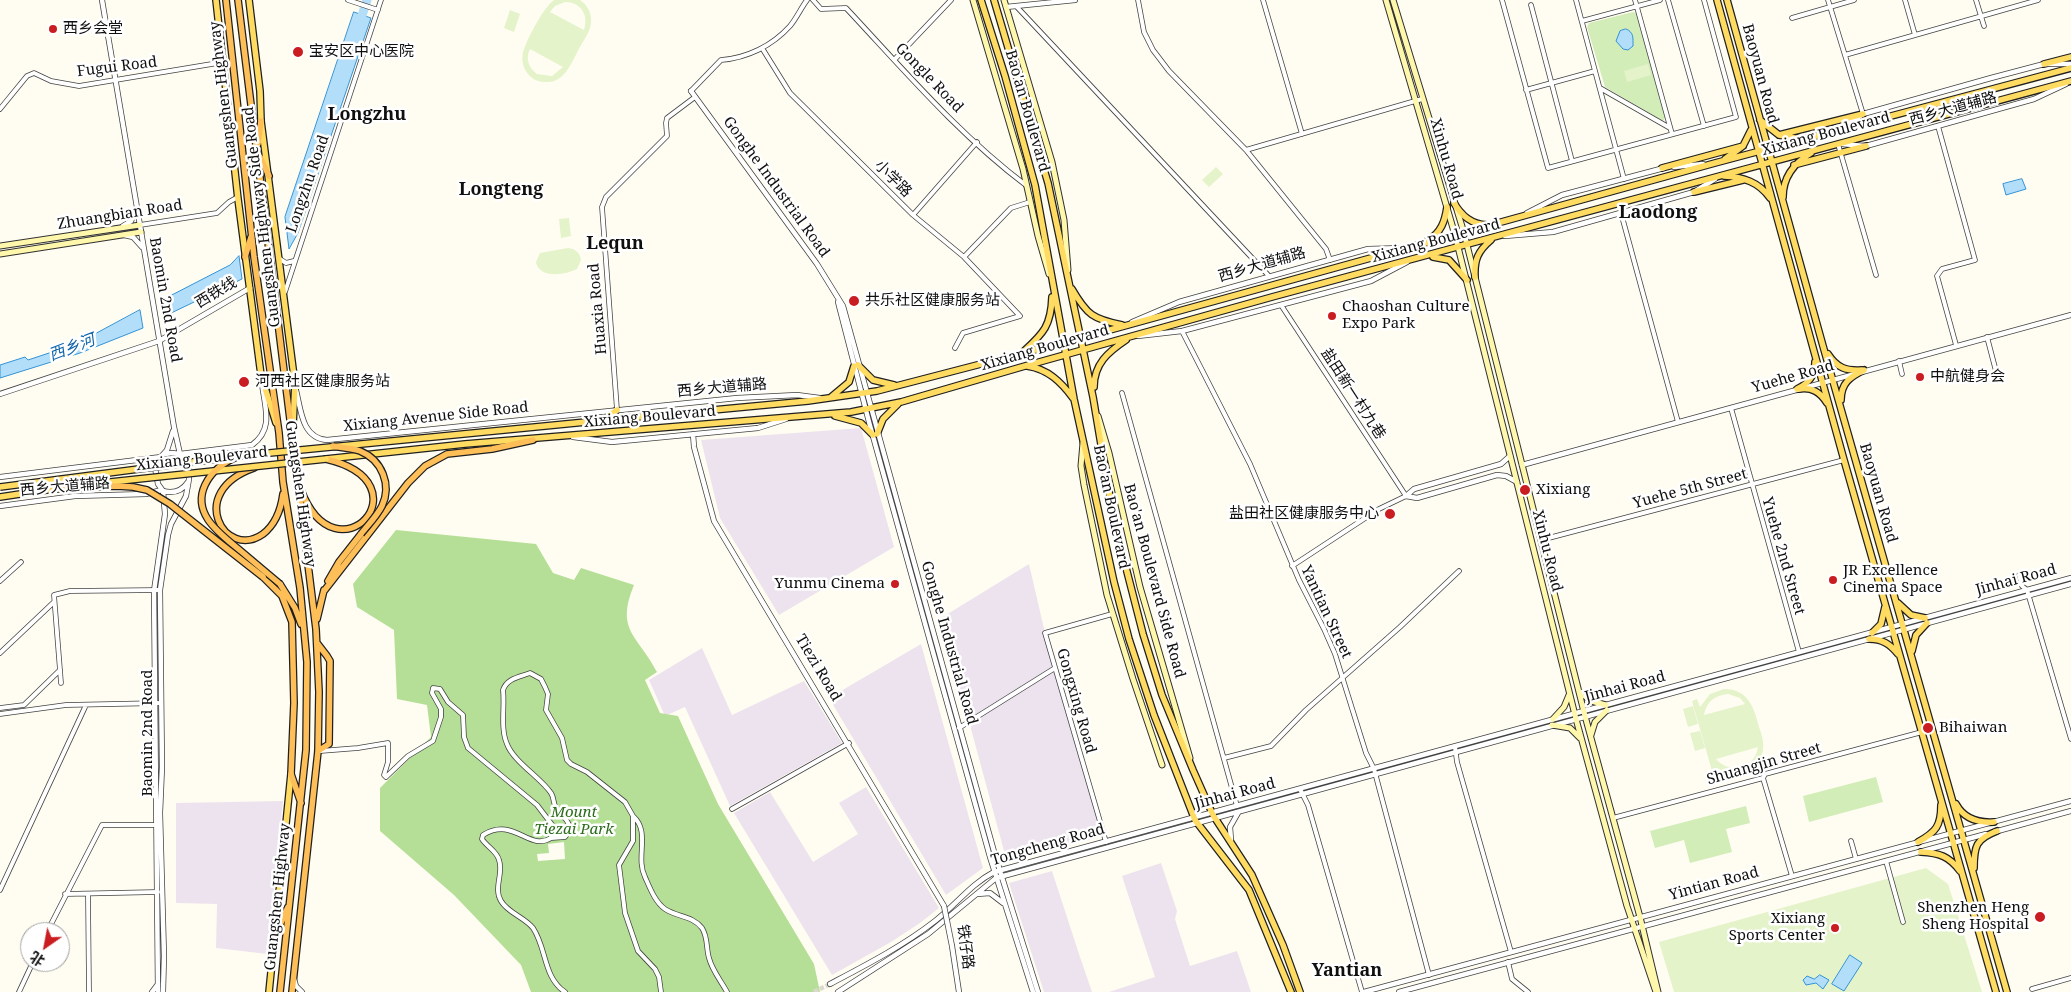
<!DOCTYPE html>
<html>
<head>
<meta charset="utf-8">
<style>
	body { margin:0 }
	#map { position:relative; width:2071px; height:992px; overflow:hidden; background:#fffdf1; font-family:"Noto Serif","Noto Sans SC",serif }
	canvas { display:block }
	.north { position:absolute; left:20px; top:922px; width:50px; height:50px; box-sizing:border-box; background:#fff; border:1px solid #9f9f9f; border-radius:50%; rotate:213deg; font-size:14px; font-weight:700; line-height:20px; text-align:center; color:#0f0f0f }
	.north::after { content:''; display:block; margin:auto; width:18px; height:22px; background:#c91d22; clip-path:polygon(50% 0,100% 100%,50% 72%,0 100%) }
</style>
</head>
<body>
<div id="map">
<canvas width="2071" height="992"></canvas>
<div class="north">北</div>
</div>
<script>
const context = document.querySelector('canvas').getContext('2d');
context.lineJoin = 'round';
function paint(path, color) { context.fillStyle = color; context.fill(path, 'evenodd'); }
function trace(path, color, width, dash) { context.strokeStyle = color; context.lineWidth = width; context.lineCap = dash ? 'butt' : 'round'; context.setLineDash(dash || []); context.stroke(path); }
function write(font, color, halo, rows, align = 'center') {
  context.font = font + ' "Noto Serif","Noto Sans SC",serif'; context.lineWidth = 5; context.setLineDash([]); context.textBaseline = 'middle'; context.strokeStyle = halo; context.fillStyle = color; for (const [text, x, y, turn = 0] of rows) {
    context.save(); context.translate(x, y); context.rotate((+turn || 0) * Math.PI / 180); context.textAlign = isNaN(turn) ? turn : align; if (halo) context.strokeText(text, 0, 0); context.fillText(text, 0, 0); context.restore();
  }
}
paint(new Path2D(`
	M 861,428 L 894,547 L 779,615 L 720,518 L 701,440 Z
	M 1029,564 L 1045,633 L 1104,836 L 1007,862 L 941,618 Z
	M 921,644 L 983,868 L 946,895 L 829,698 Z
	M 702,648 L 732,715 L 804,681 L 842,743 L 730,806 L 685,707 L 665,716 L 649,680 Z
	M 866,787 L 939,908 L 920,923 L 891,942 L 832,975 L 734,813 L 770,792 L 813,862 L 858,834 L 839,803 Z
	M 283,801 L 267,954 L 216,948 L 217,904 L 176,903 L 176,803 Z
	M 1161,863 L 1177,911 L 1175,919 L 1190,966 L 1237,951 L 1251,992 L 1109,992 L 1155,977 L 1122,876 Z
	M 1052,871 L 1079,954 L 1092,992 L 1044,992 L 1009,883 Z`), '#ede3ee');
paint(new Path2D(`
	M 1633,12 L 1636,13 L 1665,118 L 1663,121 L 1605,87 L 1587,27 L 1589,23 Z
	M 1876,777 L 1883,802 L 1809,822 L 1803,796 Z
	M 1746,806 L 1750,823 L 1726,829 L 1732,852 L 1690,863 L 1684,840 L 1655,848 L 1650,831 Z`), '#d2edb8');
paint(new Path2D(`
	M 396,530 L 536,544 L 553,573 L 574,580 L 581,568 L 634,585 C 615,631 638,635 657,672 L 645,680 L 660,713 L 678,716 L 718,804 L 814,964 L 820,992 L 531,992 L 521,965 L 454,895 L 380,831 L 380,788 L 431,737 L 427,705 L 397,699 L 394,630 L 357,607 L 353,584 ZM 564,842 L 565,859 L 538,861 L 537,854 L 549,853 L 548,844 Z`), '#b5df96');
paint(new Path2D(`
	M 554,0 L 580,0 C 586,4 591,11 591,19 C 592,29 585,38 580,47 C 572,61 565,84 545,82 C 538,82 532,79 528,74 C 522,67 521,57 524,49 C 529,36 543,8 554,0 ZM 565,2 C 581,2 589,15 584,30 L 550,12 L 555,6 ZM 530,49 L 563,67 L 552,76 L 537,74 C 529,68 525,59 530,49 Z
	M 510,10 L 520,14 L 514,32 L 504,28 Z
	M 1648,64 L 1651,75 L 1627,82 L 1624,71 Z
	M 1216,167 L 1223,174 L 1209,187 L 1202,180 Z
	M 569,218 L 571,236 L 561,238 L 559,219 Z
	M 568,248 C 576,249 580,253 581,260 L 577,269 C 565,275 539,279 536,262 L 540,253 Z
	M 1724,689 C 1748,689 1754,707 1759,727 C 1762,735 1764,742 1763,750 C 1759,773 1735,779 1717,768 L 1719,777 L 1714,778 L 1692,701 L 1697,699 L 1700,707 L 1710,694 ZM 1728,694 L 1740,698 L 1745,704 L 1704,715 C 1706,702 1715,695 1728,694 ZM 1758,747 C 1755,769 1730,775 1716,759 Z
	M 1693,706 L 1698,724 L 1688,727 L 1683,709 Z
	M 1700,731 L 1705,748 L 1695,751 L 1690,733 Z
	M 1926,868 L 1948,884 L 1982,992 L 1674,992 L 1659,942 Z`), '#e4f3ca');
const water = new Path2D(`
	M 354,12 L 371,18 L 298,233 L 289,249 L 285,217 Z
	M 1626,29 C 1634,32 1633,38 1633,46 L 1628,50 L 1623,49 L 1616,41 L 1620,31 Z
	M 2022,179 L 2026,189 L 2006,195 L 2003,184 Z
	M 239,256 L 242,279 L 167,315 L 164,299 L 230,265 Z
	M 140,310 L 143,328 L 80,353 L 0,378 L 0,365 L 25,357 L 28,360 L 76,344 Z
	M 1850,955 L 1862,963 L 1844,991 L 1832,984 Z
	M 1820,975 L 1829,980 L 1823,989 L 1816,983 L 1806,985 L 1803,980 L 1807,976 L 1814,979 Z`);
paint(water, '#b2defa');
trace(water, '#3493d6', 1);
trace(new Path2D(`
	M 359,25 L 367,0`), '#b2defa', 9);
trace(new Path2D(`
	M 814,992 L 830,984`), '#dbd9cf', 4.5, [4.5, 2]);
const minor = new Path2D(`
	M 348,0 L 378,10
	M 813,0 L 821,9 L 846,8 C 903,69 959,135 1027,186
	M 1138,0 L 1144,32 L 1153,50 L 1169,71 L 1246,150 L 1326,249 L 1330,260
	M 1263,0 L 1302,134
	M 1502,0 L 1548,168 L 1736,117 L 1704,0
	M 1576,0 L 1624,179
	M 1635,0 L 1672,134
	M 1668,0 L 1704,126
	M 1828,0 L 1863,114
	M 1905,0 L 1915,35
	M 1976,0 L 1984,26
	M 1531,5 L 1572,161
	M 1016,6 L 1269,276
	M 1792,18 L 1854,0
	M 1582,21 L 1660,0
	M 762,48 L 790,93 L 913,215 L 964,257 L 1020,316 L 963,333 L 955,348
	M 1845,55 L 2038,0
	M 895,59 L 951,0
	M 1600,88 L 1670,128
	M 1526,90 L 1595,71
	M 691,91 L 721,60 C 747,58 772,46 790,26 C 796,19 801,8 807,0
	M 0,109 L 27,76 L 34,73 L 51,81 L 79,86 L 224,62
	M 1938,126 L 1975,260 L 1942,269 L 1937,276 L 1956,345
	M 1838,144 L 1876,275
	M 1246,150 L 1422,99
	M 1621,213 L 1678,422
	M 913,215 L 977,142
	M 140,225 L 217,213 L 229,202 L 238,197
	M 964,257 L 1011,208 L 1030,202
	M 280,259 L 286,263 L 294,261
	M 285,292 L 381,0
	M 1281,305 L 1406,496 L 1379,509 L 1292,566
	M 1182,331 L 1250,464 L 1299,580 L 1324,629 L 1335,654 L 1366,753 L 1374,769 L 1429,975
	M 1987,337 L 1997,375
	M 1899,361 L 1902,374
	M 1122,393 L 1237,806
	M 1731,408 L 1799,652
	M 617,410 L 602,207 L 606,197 L 667,136 L 666,123 L 667,118 L 695,97
	M 1541,540 L 1844,460
	M 2019,575 L 2022,586 L 2027,590 L 2071,739
	M 0,581 L 21,562
	M 0,653 L 54,602
	M 61,683 L 54,595 L 70,591 L 160,590
	M 0,708 L 24,705 L 60,670
	M 0,714 L 66,705 L 161,703
	M 959,728 L 1055,668
	M 1455,747 L 1457,762 L 1511,952
	M 320,751 L 358,748 L 388,743 L 388,762 L 384,775 L 386,777 L 408,756 L 433,741 L 441,717 L 441,709 L 432,693 L 433,688 L 440,689 L 448,702 L 463,715 L 464,737 L 468,748 L 537,805 L 553,826 L 551,838 C 529,852 514,816 483,835 L 482,839 C 487,847 497,851 499,860 C 504,873 493,888 501,901 C 508,913 524,917 533,928 C 547,949 543,977 565,992
	M 1224,758 L 1271,746 L 1306,710 L 1400,627 L 1459,571
	M 1763,778 L 1792,876
	M 1300,789 L 1308,805 L 1362,992
	M 732,809 L 849,743
	M 633,816 C 651,832 635,857 645,877 C 650,888 655,902 665,909 C 677,917 693,916 702,928 C 708,937 706,948 709,958 C 712,970 721,981 727,992
	M 1613,818 L 1763,778 L 1765,774 L 1922,732
	M 551,838 L 565,837 C 576,824 563,818 556,808 C 553,803 554,797 551,793 C 541,778 513,761 507,744 C 500,728 505,707 503,690 C 507,678 520,677 530,673 L 541,679 L 545,687 L 548,694 L 546,710 L 562,738 L 567,760 L 571,764 L 587,772 L 625,802 L 633,816 L 633,841 L 619,865 L 625,913 L 638,951 L 655,969 L 659,977 L 661,992
	M 1851,841 L 1856,859
	M 1106,842 L 1045,633 L 1112,614
	M 1886,861 L 1903,922
	M 0,890 L 86,705
	M 65,894 L 158,892
	M 88,894 L 89,992
	M 47,932 L 102,825 L 156,825
	M 1508,962 L 1512,979 L 1528,992
	M 2032,989 L 2071,978
	M 19,992 L 33,962`);
const tertiary = new Path2D(`
	M 102,0 L 174,427 L 180,454 L 188,461 L 189,479 L 186,496 L 171,524 L 168,535 L 160,590 L 162,767 L 160,813 L 164,956 L 163,992
	M 1006,7 L 1075,0
	M 691,91 L 817,264 L 843,306 L 995,855 L 1038,992
	M 1843,127 L 1863,114 L 1991,78 L 2044,64 L 2071,64
	M 1841,144 L 1866,146 L 2034,99 L 2066,84
	M 1674,167 L 1703,164
	M 1527,213 L 1562,195 L 1664,168
	M 123,226 L 131,221 L 136,210
	M 124,235 L 133,237 L 142,247
	M 1505,236 L 1553,232 L 1694,192 L 1715,179
	M 838,302 L 869,422 L 990,857 L 1033,992
	M 1132,322 L 1179,302 L 1368,249 L 1403,248
	M 1138,336 L 1182,331 L 1371,281 L 1407,262
	M 296,390 C 301,411 302,438 327,440 L 737,398 L 797,395 L 820,398
	M 0,394 L 159,341 L 250,288
	M 693,434 L 694,447 L 714,521 L 944,906
	M 573,437 L 612,442 L 758,428 L 786,419
	M 165,454 L 172,453 L 180,454 L 252,445 C 274,429 265,408 262,384
	M 1522,465 L 2071,315
	M 0,477 L 161,457
	M 163,491 C 174,494 182,491 188,482
	M 1406,496 L 1417,498 L 1497,475 L 1506,476 L 1517,482
	M 1406,496 L 1414,489 L 1501,464 L 1510,456
	M 0,506 L 75,496 L 146,494 L 162,490
	M 1994,832 L 2071,811
	M 1231,840 L 1230,827 L 1238,813
	M 977,894 L 990,893 L 1003,903
	M 952,946 L 959,992
	M 294,979 L 296,986 L 302,992
	M 830,984 C 866,965 903,946 935,921 C 956,905 971,884 994,872 L 2071,578
	M 152,992 L 158,984
	M 158,992 L 154,591 L 165,514 L 163,491 L 158,484 L 155,468 L 158,460 L 167,450 L 173,431
	M 838,992 L 928,934 L 996,878 L 2071,584
	M 1364,992 L 2071,801
	M 1399,992 L 1986,834`);
const secondary = new Path2D(`
	M 973,0 L 1023,169 L 1038,236 L 1049,274
	M 1004,0 L 1052,162 L 1064,220 L 1068,270
	M 1386,0 L 1455,235 L 1576,719 L 1627,906 L 1656,992
	M 1393,0 L 1464,233 L 1585,716 L 1640,917 L 1658,992
	M 0,246 L 140,225
	M 0,254 L 141,232
	M 1098,416 L 1109,453 L 1140,587 L 1190,758
	M 1083,443 L 1081,466 L 1084,485 L 1107,595 L 1133,679 L 1162,765
	M 1580,692 L 1591,701 L 1606,705
	M 1553,719 L 1564,707 L 1569,695
	M 1552,725 L 1570,728 L 1580,738
	M 1591,735 L 1595,722 L 1607,710`);
const primary = new Path2D(`
	M 216,0 L 238,199 L 261,375 L 276,423
	M 249,0 L 260,91 L 261,121 L 295,384 L 293,425
	M 981,0 L 1005,76 L 1035,185 L 1074,399 L 1114,582 L 1129,639 L 1154,715 L 1195,820 L 1249,890 L 1291,992
	M 994,0 L 1048,183 L 1093,397 L 1114,521 L 1143,634 L 1162,695 L 1193,770 L 1213,815 L 1252,875 L 1283,945 L 1300,992
	M 1717,0 L 1844,460 L 1996,992
	M 1727,0 L 1823,346 L 2007,992
	M 2044,64 L 2071,57
	M 1760,120 L 1779,135 L 1800,139
	M 1779,135 L 1863,114
	M 1725,159 L 1743,146 L 1751,130
	M 1794,165 L 1866,146
	M 1662,168 L 1743,146
	M 1724,176 C 1743,177 1759,182 1770,198
	M 1694,192 L 1743,180
	M 1783,197 C 1783,177 1794,163 1811,153
	M 1454,203 C 1462,216 1471,224 1487,225
	M 1428,240 C 1441,233 1445,221 1447,207
	M 1433,257 L 1449,260 L 1467,280
	M 1475,277 C 1474,260 1478,251 1491,240
	M 1072,289 C 1087,315 1093,319 1122,325
	M 1024,351 C 1044,333 1051,325 1052,297
	M 1828,354 C 1837,368 1846,371 1862,370
	M 858,365 L 873,380 L 894,385
	M 1027,366 C 1048,369 1061,382 1073,398
	M 1094,387 C 1094,364 1108,352 1126,340
	M 1797,389 C 1809,383 1815,376 1815,362
	M 1799,389 C 1812,387 1820,392 1827,403
	M 831,397 L 849,382 L 854,366
	M 1841,400 C 1841,383 1850,377 1864,370
	M 835,416 L 861,423 L 873,435
	M 605,419 L 617,410
	M 586,422 L 808,401 L 877,391 L 1081,338 L 1715,163 L 2071,68
	M 877,434 L 883,419 L 898,404
	M 326,459 L 465,444 L 851,412 L 901,402 L 1025,366 L 1272,297 L 2071,81
	M 0,497 L 53,489
	M 1898,603 L 1911,615 L 1925,618
	M 1872,633 L 1881,624 L 1885,607
	M 1869,639 C 1882,639 1890,644 1898,654
	M 1912,651 L 1916,635 L 1927,623
	M 1956,804 C 1964,819 1978,823 1994,822
	M 1918,842 C 1936,832 1941,826 1941,805
	M 1921,852 C 1939,853 1949,856 1960,871
	M 1974,868 C 1974,846 1976,839 1997,831
	M 269,992 L 291,774`);
const trunk = new Path2D(`
	M 226,0 L 254,257 L 279,433 L 283,482 L 300,588 L 307,662 L 306,750 L 280,992
	M 238,0 L 316,629 L 319,692 L 318,751 L 292,992
	M 258,144 L 261,121
	M 260,157 L 269,176
	M 245,257 L 251,237
	M 254,468 C 185,492 225,561 263,534 C 276,524 281,509 283,494
	M 301,490 C 337,584 429,483 326,459
	M 263,577 L 282,596 L 292,622 L 294,703 L 291,774 L 301,803
	M 328,581 L 339,562 L 361,534
	M 280,584 L 295,608 L 301,624
	M 324,591 L 408,483 L 425,466 L 447,454 L 492,449 L 533,440
	M 317,619 L 324,590
	M 317,643 L 327,656 L 330,661 L 329,744 L 318,751
	M 274,938 L 288,907`);
trace(minor, '#424242', 5.5);
trace(tertiary, '#424242', 6);
trace(secondary, '#313131', 7);
trace(primary, '#202020', 8);
trace(trunk, '#202020', 8);
trace(minor, '#fff', 4);
trace(tertiary, '#fff', 4.5);
trace(secondary, '#fff7ac', 5);
trace(primary, '#ffdb61', 5.5);
trace(trunk, '#febf59', 5.5);
const tertiaryBridge = new Path2D(`
	M 944,906 L 952,946`);
const primaryBridge = new Path2D(`
	M 82,485 L 326,459
	M 0,487 L 239,456 L 586,422`);
const trunkBridge = new Path2D(`
	M 333,446 C 342,448 352,448 360,451 C 382,460 392,485 382,506 C 377,516 368,525 361,534
	M 239,456 C 224,462 212,470 205,485 C 191,515 222,535 242,552 C 255,563 267,573 280,584
	M 53,489 L 117,486 L 133,487 L 147,490 L 170,504 L 263,577`);
trace(tertiaryBridge, '#424242', 6, []);
trace(primaryBridge, '#202020', 8, []);
trace(trunkBridge, '#202020', 8, []);
trace(tertiaryBridge, '#fff', 4.5);
trace(primaryBridge, '#ffdb61', 5.5);
trace(trunkBridge, '#febf59', 5.5);
for (const [x, y, r, color] of [
	[53,29,5,"#c91d22"],
	[298,52,6,"#c91d22"],
	[854,301,6,"#c91d22"],
	[1332,316,5,"#c91d22"],
	[1920,377,5,"#c91d22"],
	[244,382,6,"#c91d22"],
	[1525,490,6,"#c91d22"],
	[1390,514,6,"#c91d22"],
	[1833,580,5,"#c91d22"],
	[895,584,5,"#c91d22"],
	[1928,728,6,"#c91d22"],
	[2040,917,6,"#c91d22"],
	[1835,928,5,"#c91d22"]
]) { const dot = new Path2D(); dot.arc(x, y, r, 0, 2 * Math.PI); context.fillStyle = color; context.fill(dot); trace(dot, '#fff', 2); }
write('15px', '#0f0f0f', '#fff', [
	["西乡会堂",63,29],
	["宝安区中心医院",309,52],
	["共乐社区健康服务站",865,301],
	["Chaoshan Culture",1342,307],
	["Expo Park",1342,324],
	["中航健身会",1930,377],
	["河西社区健康服务站",255,382],
	["Xixiang",1536,490],
	["盐田社区健康服务中心",1379,514,"right"],
	["JR Excellence",1843,571],
	["Cinema Space",1843,588],
	["Yunmu Cinema",885,584,"right"],
	["Bihaiwan",1939,728],
	["Shenzhen Heng",2029,908,"right"],
	["Sheng Hospital",2029,925,"right"],
	["Xixiang",1825,919,"right"],
	["Sports Center",1825,936,"right"]
], 'left');
write('15px', '#0f0f0f', '#fff', [
	["Fugui Road",117,67,-7],
	["Baoyuan Road",1760,74,75],
	["Gongle Road",929,78,46],
	["Guangshen Highway",224,95,-97],
	["西乡大道辅路",1953,109,-15],
	["Bao'an Boulevard",1027,111,74],
	["Xixiang Boulevard",1826,134,-15],
	["Xinhu Road",1446,159,74],
	["小学路",893,179,45],
	["Longzhu Road",308,184,-71],
	["Gonghe Industrial Road",776,187,54],
	["Zhuangbian Road",120,215,-9],
	["Guangshen Highway Side Road",262,217,-97],
	["Xixiang Boulevard",1436,241,-15],
	["西乡大道辅路",1262,265,-16],
	["西铁线",216,293,-31],
	["Baomin 2nd Road",165,300,80],
	["Huaxia Road",598,309,-95],
	["Xixiang Boulevard",1045,348,-16],
	["Yuehe Road",1793,377,-16],
	["西乡大道辅路",722,388,-5],
	["盐田新一村九巷",1353,394,57],
	["Xixiang Avenue Side Road",436,417,-6],
	["Xixiang Boulevard",650,417,-5],
	["Xixiang Boulevard",202,459,-6],
	["西乡大道辅路",65,487,-5],
	["Yuehe 5th Street",1690,489,-15],
	["Baoyuan Road",1878,493,74],
	["Guangshen Highway",300,494,82],
	["Bao'an Boulevard",1111,507,78],
	["Xinhu Road",1547,551,76],
	["Yuehe 2nd Street",1783,556,74],
	["Jinhai Road",2016,580,-15],
	["Bao'an Boulevard Side Road",1154,581,75],
	["Yantian Street",1326,612,65],
	["Gonghe Industrial Road",949,643,74],
	["Tiezi Road",818,668,59],
	["Jinhai Road",1625,687,-15],
	["Gongxing Road",1076,701,74],
	["Baomin 2nd Road",148,733,-90],
	["Shuangjin Street",1764,764,-16],
	["Jinhai Road",1235,794,-15],
	["Tongcheng Road",1048,845,-16],
	["Yintian Road",1714,884,-15],
	["Guangshen Highway",278,897,-84],
	["铁仔路",965,947,82]
]);
write('italic 15px', '#2a6c1a', '#fff', [
	["Mount",574,813],
	["Tiezai Park",574,830]
]);
write('italic 16px', '#0f64aa', '#fff', [
	["西乡河",72,348,-21]
]);
write('bold 18px', '#0f0f0f', '#fff', [
	["Longzhu",367,115],
	["Longteng",501,190],
	["Laodong",1658,213],
	["Lequn",615,244],
	["Yantian",1347,971]
]);
</script>
</body>
</html>
